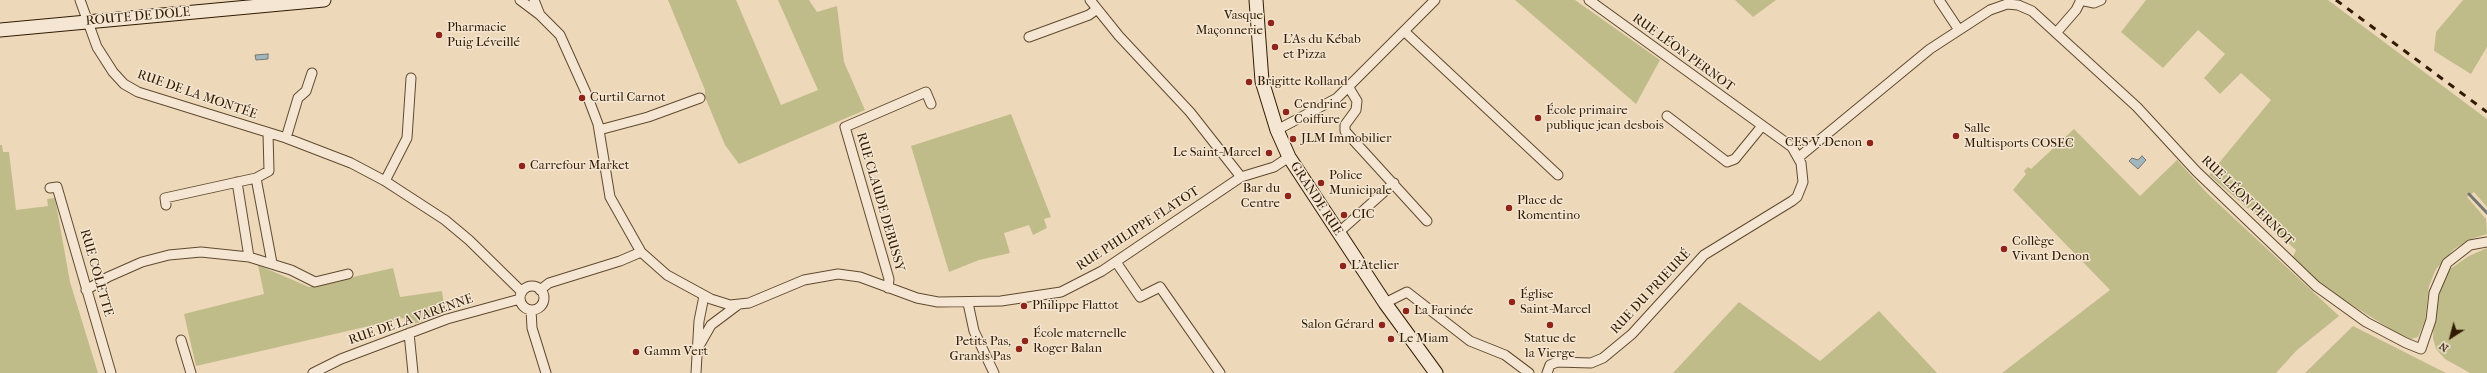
<!DOCTYPE html>
<html>
<head>
<meta charset="utf-8">
<style>
  body { margin:0 }
  #map { position:relative; width:2487px; height:373px; overflow:hidden; background:#eed8ba; font-family:"IM FELL French Canon",serif }
  canvas { display:block }
  .north { position:absolute; left:2431px; top:317px; width:40px; height:40px; -webkit-text-stroke:3px #f4e6d2; paint-order:stroke; rotate:216deg; font-size:11px; font-weight:700; line-height:16px; text-align:center; color:#301b01 }
  .north::after { content:''; display:block; margin:auto; width:14px; height:18px; background:#301b01; clip-path:polygon(50% 0,100% 100%,50% 72%,0 100%) }
</style>
</head>
<body>
<div id="map">
<canvas width="2487" height="373"></canvas>
<div class="north">N</div>
</div>
<script>
const ctx = document.querySelector('canvas').getContext('2d');
ctx.lineJoin = 'round';
function paint(path, color) {
  ctx.fillStyle = color;
  ctx.fill(path, 'evenodd');
}
function shape(rows) {
  const path = new Path2D();
  for (const r of rows) {
    if (r.length === 3) {
      path.moveTo(r[0] + r[2], r[1]);
      path.arc(r[0], r[1], r[2], 0, 2 * Math.PI);
      continue;
    }
    path.moveTo(r[0], r[1]);
    for (let i = 2; i < r.length; i += 2) path.lineTo(r[i], r[i + 1]);
  }
  return path;
}
function strokePath(path, color, width, dash) {
  ctx.strokeStyle = color;
  ctx.lineWidth = width;
  ctx.lineCap = dash ? 'butt' : 'round';
  ctx.setLineDash(dash || []);
  ctx.stroke(path);
}
function drawText(font, color, halo, rows, align = 'center') {
  ctx.font = font + ' "IM FELL French Canon",serif';
  ctx.lineWidth = 3;
  ctx.setLineDash([]);
  ctx.textBaseline = 'middle';
  ctx.strokeStyle = halo;
  ctx.fillStyle = color;
  for (const [text, x, y, turn = 0] of rows) {
    ctx.save();
    ctx.translate(x, y);
    ctx.rotate((+turn || 0) * Math.PI / 180);
    ctx.textAlign = isNaN(turn) ? turn : align;
    if (halo) ctx.strokeText(text, 0, 0);
    ctx.fillText(text, 0, 0);
    ctx.restore();
  }
}
paint(shape([
  [668,0,736,0,781,105,818,90,778,0,809,0,817,12,837,6,844,62,865,110,739,164,725,145,705,97,705,90],
  [1515,0,1575,0,1660,60,1636,104],
  [1735,0,1776,0,1753,17],
  [2146,0,2328,0,2487,119,2487,207,2474,192,2467,197,2486,219,2487,234,2471,239,2454,249,2436,269,2429,286,2425,321,2418,337,2411,339,2397,333,2326,289,2293,257,2296,250,2209,175,2271,100,2241,73,2220,94,2204,78,2225,54,2198,30,2163,68,2121,32],
  [2463,0,2487,0,2487,47,2471,74,2434,51,2436,32],
  [1011,114,1051,217,1044,219,1047,228,1033,235,1029,225,1004,233,1010,253,979,260,949,272,911,146],
  [2074,129,2140,196,2177,160,2207,193,2339,316,2297,350,2276,373,2002,373,2110,290,2013,190,2026,174,2024,171,2028,167,2031,169],
  [0,145,2,145,3,152,9,152,16,210,48,206,47,199,55,198,70,282,98,373,0,373],
  [2487,248,2487,373,2470,373,2445,359,2436,349,2433,338,2434,317,2442,284,2450,269,2469,256],
  [258,265,309,287,393,268,400,297,442,291,445,313,406,327,404,318,196,366,184,314,264,294],
  [1739,302,1820,361,1879,311,1937,373,1673,373],
  [2353,326,2434,367,2446,373,2305,373]
]), '#c0bc8a');
const water = shape([
  [268,54,268,59,256,60,255,55,268,54],
  [2142,156,2146,160,2138,169,2129,161,2132,158,2138,160,2142,156]
]);
paint(water, '#a1b6bc');
strokePath(water, '#747871', 1);
strokePath(shape([
  [2469,194,2487,213]
]), '#747871', 3);
const street = shape([
  [80,0,97,47,113,72,124,84,138,92,286,138,351,163,385,181,445,220,469,240,522,292],
  [520,0,540,15,560,35,587,95,598,124,610,197,641,252,667,275,711,299,730,305,749,303,804,280,838,274,860,277,917,298,938,302,1001,301,1061,292,1102,271,1241,177,1274,167,1289,157],
  [534,0,540,15],
  [1090,0,1119,36,1190,112,1241,177],
  [1939,0,1959,30],
  [2080,0,2094,3,2101,0],
  [1404,31,1558,175],
  [2056,33,2076,10,2081,0],
  [1029,37,1089,15,1097,9],
  [1348,86,1357,101,1356,110,1345,125,1345,131,1427,221],
  [1667,116,1727,162,1735,159,1762,126],
  [599,130,648,117,700,98],
  [1277,130,1337,98,1435,0],
  [286,138,298,98,306,91,312,73],
  [1799,157,1930,49,1990,10,2007,4,2018,5,2032,11,2137,107,2196,171,2316,286,2366,322,2406,343,2421,349,2431,320,2434,293,2447,263,2470,245,2487,242],
  [256,178,272,263],
  [385,181,407,138,411,78],
  [237,182,249,257],
  [50,188,57,187,111,373],
  [166,205,165,198,256,178,269,171,268,133],
  [1338,233,1394,183],
  [1116,262,1140,297,1160,287,1220,373],
  [532,298,12],
  [888,288,889,279,845,127,926,92,931,104],
  [86,290,108,277,142,262,169,255,201,252,249,257,291,270,315,282,348,274],
  [540,290,549,283,620,261,641,252],
  [968,303,974,331,994,373],
  [1385,303,1407,292,1470,341,1505,355,1529,373],
  [531,310,532,328,546,373],
  [409,333,413,373],
  [181,340,191,373],
  [699,346,711,325,739,304],
  [313,373,341,359,447,319,520,299],
  [696,373,699,321,704,296],
  [1547,373,1550,365,1557,362,1591,363,1603,358,1632,334,1704,255,1792,201,1797,197,1803,182,1801,163,1792,147,1589,0]
]);
const secondary = shape([
  [1256,0,1262,81,1277,130,1289,157,1385,303,1436,373],
  [0,30,324,0]
]);
strokePath(street, '#604a2f', 11);
strokePath(secondary, '#301b01', 15);
strokePath(street, '#f4e6d2', 9);
strokePath(secondary, '#f4e6d2', 13);
strokePath(shape([
  [2336,0,2487,112]
]), '#301b01', 3, [7, 7]);
for (const [x, y, r, color] of [
  [1271,23,4,"#8f2418"],
  [439,35,4,"#8f2418"],
  [1275,47,4,"#8f2418"],
  [1249,82,4,"#8f2418"],
  [582,98,4,"#8f2418"],
  [1286,112,4,"#8f2418"],
  [1538,118,4,"#8f2418"],
  [1956,136,4,"#8f2418"],
  [1293,139,4,"#8f2418"],
  [1870,143,4,"#8f2418"],
  [1269,153,4,"#8f2418"],
  [522,166,4,"#8f2418"],
  [1321,183,4,"#8f2418"],
  [1288,196,4,"#8f2418"],
  [1509,208,4,"#8f2418"],
  [1344,215,4,"#8f2418"],
  [2004,249,4,"#8f2418"],
  [1343,266,4,"#8f2418"],
  [1512,302,4,"#8f2418"],
  [1024,306,4,"#8f2418"],
  [1406,311,4,"#8f2418"],
  [1382,325,4,"#8f2418"],
  [1550,325,4,"#8f2418"],
  [1391,339,4,"#8f2418"],
  [1025,341,4,"#8f2418"],
  [1019,349,4,"#8f2418"],
  [636,352,4,"#8f2418"]
]) {
  const dot = new Path2D();
  dot.arc(x, y, r, 0, 2 * Math.PI);
  ctx.fillStyle = color;
  ctx.fill(dot);
  strokePath(dot, '#f4e6d2', 1.5);
}
drawText('13px', '#301b01', '#f4e6d2', [
  ["Vasque",1263,16,"right"],
  ["Maçonnerie",1263,31,"right"],
  ["Pharmacie",447,28],
  ["Puig Léveillé",447,43],
  ["L'As du Kébab",1283,40],
  ["et Pizza",1283,55],
  ["Brigitte Rolland",1257,82],
  ["Curtil Carnot",590,98],
  ["Cendrine",1294,105],
  ["Coiffure",1294,120],
  ["École primaire",1546,111],
  ["publique jean desbois",1546,126],
  ["Salle",1964,129],
  ["Multisports COSEC",1964,144],
  ["JLM Immobilier",1301,139],
  ["CES V. Denon",1862,143,"right"],
  ["Le Saint-Marcel",1261,153,"right"],
  ["Carrefour Market",530,166],
  ["Police",1329,176],
  ["Municipale",1329,191],
  ["Bar du",1280,189,"right"],
  ["Centre",1280,204,"right"],
  ["Place de",1517,201],
  ["Romentino",1517,216],
  ["CIC",1352,215],
  ["Collège",2012,242],
  ["Vivant Denon",2012,257],
  ["L'Atelier",1351,266],
  ["Église",1520,295],
  ["Saint-Marcel",1520,310],
  ["Philippe Flattot",1032,306],
  ["La Farinée",1414,311],
  ["Salon Gérard",1374,325,"right"],
  ["École maternelle",1033,334],
  ["Roger Balan",1033,349],
  ["Le Miam",1399,339],
  ["Statue de",1550,339,"center"],
  ["la Vierge",1550,354,"center"],
  ["Petits Pas,",1011,342,"right"],
  ["Grands Pas",1011,357,"right"],
  ["Gamm Vert",644,352]
], 'left');
drawText('13px', '#301b01', '#f4e6d2', [
  ["ROUTE DE DOLE",138,17,-5],
  ["RUE LÉON PERNOT",1683,53,36],
  ["RUE DE LA MONTÉE",197,95,19],
  ["GRANDE RUE",1316,199,57],
  ["RUE LÉON PERNOT",2247,201,44],
  ["RUE CLAUDE DEBUSSY",880,202,74],
  ["RUE PHILIPPE FLATOT",1138,229,-33],
  ["RUE COLETTE",96,273,74],
  ["RUE DU PRIEURÉ",1651,292,-47],
  ["RUE DE LA VARENNE",411,320,-19]
]);
</script>
</body>
</html>
